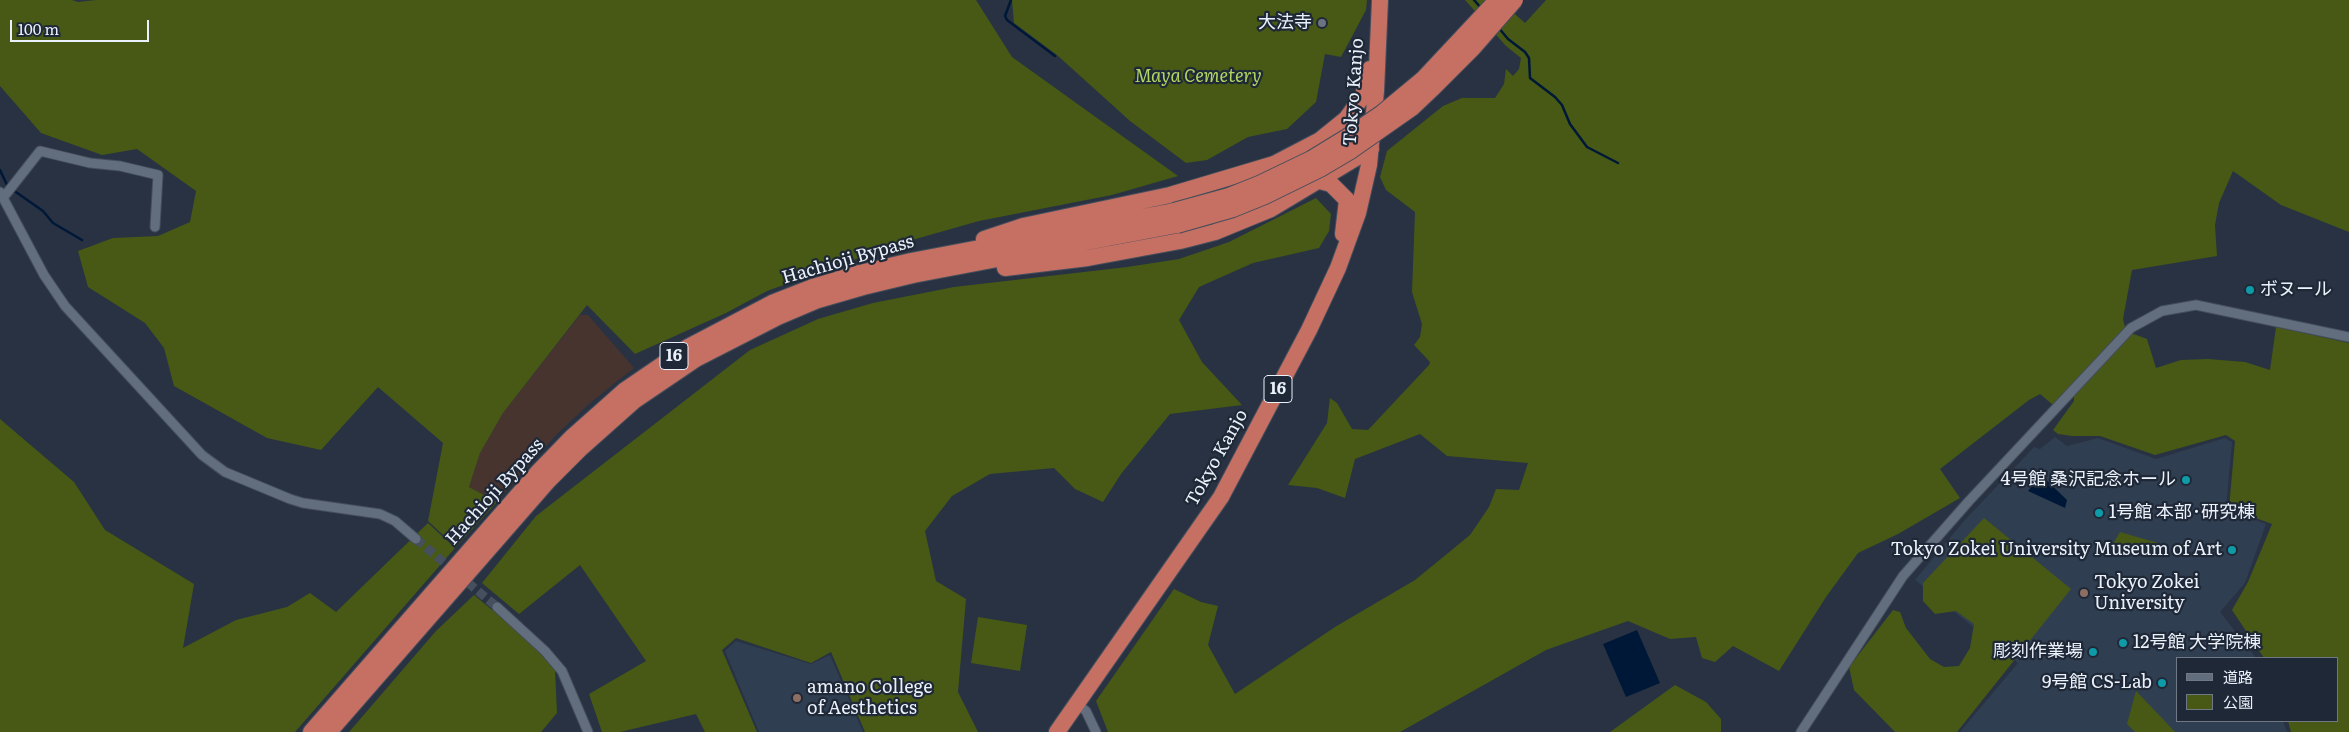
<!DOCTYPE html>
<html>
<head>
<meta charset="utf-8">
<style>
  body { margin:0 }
  #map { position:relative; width:2349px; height:732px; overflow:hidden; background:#283242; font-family:Literata,"Noto Sans JP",serif }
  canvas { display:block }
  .legend { position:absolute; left:2176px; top:657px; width:162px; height:65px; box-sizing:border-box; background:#1f2837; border:1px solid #717885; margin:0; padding:6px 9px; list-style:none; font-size:15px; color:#ebf1fb }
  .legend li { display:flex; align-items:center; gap:10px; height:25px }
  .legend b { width:25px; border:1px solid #717885 }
  .scale { position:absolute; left:10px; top:20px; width:139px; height:22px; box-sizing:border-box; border:2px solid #ebf1fb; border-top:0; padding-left:6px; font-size:15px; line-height:18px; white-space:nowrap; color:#ebf1fb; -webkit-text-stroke:4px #1f2837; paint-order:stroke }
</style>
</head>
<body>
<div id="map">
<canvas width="2349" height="732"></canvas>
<ul class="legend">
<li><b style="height:6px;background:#626d7e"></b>道路</li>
<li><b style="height:14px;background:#475915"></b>公園</li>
</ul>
<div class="scale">100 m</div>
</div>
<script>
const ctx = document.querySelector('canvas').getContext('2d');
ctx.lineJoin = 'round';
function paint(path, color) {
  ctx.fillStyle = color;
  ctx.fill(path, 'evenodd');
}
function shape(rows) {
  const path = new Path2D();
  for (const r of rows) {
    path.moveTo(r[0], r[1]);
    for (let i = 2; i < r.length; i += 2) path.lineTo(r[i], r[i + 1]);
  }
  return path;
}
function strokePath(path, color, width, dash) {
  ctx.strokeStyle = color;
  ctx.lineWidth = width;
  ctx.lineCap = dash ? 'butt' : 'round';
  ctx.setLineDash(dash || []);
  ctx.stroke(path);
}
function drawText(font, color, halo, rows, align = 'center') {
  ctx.font = font + ' Literata,"Noto Sans JP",serif';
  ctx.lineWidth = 4.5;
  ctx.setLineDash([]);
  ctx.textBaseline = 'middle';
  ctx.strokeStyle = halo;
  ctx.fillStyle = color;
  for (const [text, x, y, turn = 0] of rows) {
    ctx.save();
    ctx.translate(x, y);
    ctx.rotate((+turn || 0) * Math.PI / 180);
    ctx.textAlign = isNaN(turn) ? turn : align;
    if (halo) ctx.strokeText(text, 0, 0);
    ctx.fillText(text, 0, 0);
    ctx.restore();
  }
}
paint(shape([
  [580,315,588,315,634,368,590,403,556,435,497,502,469,487,480,453,503,413]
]), '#48342f');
paint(shape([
  [2055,437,2067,446,2098,438,2156,459,2225,438,2232,442,2226,509,2266,524,2245,583,2220,612,2256,658,2178,658,2178,721,2283,721,2287,732,1960,732,2018,663,1915,580,1963,522,2034,447,2040,449],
  [736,641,811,664,830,655,863,732,759,732,725,651]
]), '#303e51');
paint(shape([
  [0,0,72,0,78,2,96,0,976,0,1012,57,1178,176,1112,195,979,221,898,244,767,291,726,313,635,354,587,305,503,413,480,453,469,487,497,502,456,547,428,521,443,443,378,387,321,450,267,438,174,386,164,348,145,323,88,287,78,251,113,238,158,236,190,222,196,191,137,149,102,155,41,133,0,86],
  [1012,0,1367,0,1366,10,1341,57,1325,54,1316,102,1287,129,1248,137,1207,160,1186,163,1130,121,1057,55,1014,23],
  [1465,0,1499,0,1525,23,1546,0,2349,0,2349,232,2281,205,2233,171,2219,203,2215,225,2217,256,2132,270,2123,319,2125,327,2053,405,2040,394,2029,400,1940,469,1960,498,1898,534,1858,553,1826,597,1779,671,1733,646,1715,662,1702,658,1696,637,1670,639,1628,621,1546,650,1400,732,1108,732,1096,701,1174,589,1201,602,1218,606,1208,645,1235,694,1335,627,1415,580,1470,535,1489,507,1496,489,1519,490,1528,463,1447,456,1420,434,1355,459,1345,498,1317,488,1288,485,1327,423,1330,398,1337,403,1352,429,1368,430,1429,365,1430,362,1414,345,1420,337,1422,324,1412,292,1415,212,1386,190,1380,177,1387,151,1443,106,1462,98,1495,98,1504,84,1506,69,1513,76,1519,69,1521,58,1506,46],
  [1316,198,1331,214,1329,231,1319,248,1253,263,1199,287,1179,320,1202,362,1242,405,1170,414,1121,474,1103,502,1075,489,1054,468,990,474,952,496,925,531,936,581,966,599,958,692,978,732,865,732,831,652,811,663,736,638,722,650,757,732,705,732,696,714,620,732,602,732,589,694,646,661,580,565,519,614,482,583,536,516,750,350,818,319,873,303,954,287,1127,267,1179,259,1229,242],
  [2276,327,2349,343,2349,732,2291,732,2288,721,2338,721,2338,658,2264,658,2232,610,2248,582,2272,524,2229,508,2235,441,2226,435,2155,455,2100,436,2072,436,2058,434,2053,430,2074,401,2074,395,2131,333,2147,339,2156,368,2181,360,2208,359,2245,362,2270,370],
  [0,419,74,482,105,530,194,584,183,648,236,620,287,607,310,593,336,612,428,523,455,548,295,732,0,732],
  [1984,518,2071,589,1957,732,1895,732,1854,690,1849,667,1893,610,1900,612,1906,628,1930,659,1944,667,1959,666,1970,648,1974,624,1956,611,1935,614,1923,601,1923,583],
  [2120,532,2168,546,2168,551,2113,544],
  [474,595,525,637,555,670,557,713,541,732,349,732,436,631],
  [978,617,1027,625,1020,671,971,663],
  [1675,685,1706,702,1721,719,1721,732,1610,732],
  [2136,691,2160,716,2175,732,2135,732,2127,724]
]), '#475915');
paint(shape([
  [2041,475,2067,500,2065,508,2028,491],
  [1637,630,1660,683,1626,697,1603,644]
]), '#001838');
strokePath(shape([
  [1011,0,1005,16,1007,20,1055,56],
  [1474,0,1481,8],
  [1498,27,1508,39,1525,52,1529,58,1530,78,1555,97,1562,105,1570,124,1587,147,1618,163],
  [0,170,8,187],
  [13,190,43,211,53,223,82,240]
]), '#001838', 2.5);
strokePath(shape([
  [416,539,497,607]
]), '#454f5e', 9, [9, 4.5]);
const street = shape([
  [0,192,44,275,65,306,202,455,225,472,290,499,303,503,380,514,395,521,416,539],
  [3,198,40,151,90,163,120,166,158,175,155,227],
  [497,607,545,651,562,671,588,732],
  [1077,704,1086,711,1096,732],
  [1801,732,1903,576,1969,501,2131,328,2162,311,2196,305,2349,337]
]);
const highway = shape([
  [1320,181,1331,184,1347,200,1343,234],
  [984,239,1023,226,1170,195,1274,164,1320,140,1346,119,1363,96,1370,69],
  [1005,268,1088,258,1180,241,1215,232,1271,209,1371,149],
  [311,732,539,471,571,438,625,390,688,347,772,303,813,287,860,273,911,261,1174,211],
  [329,732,548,481,580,449,634,401,696,359,778,317,818,300,863,287,913,275,1177,225],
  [1057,732,1221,497,1309,330,1338,268,1358,213,1369,165,1376,91,1380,0]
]);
strokePath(street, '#454e5b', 11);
strokePath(highway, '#454e5b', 18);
strokePath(street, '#626d7e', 9);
strokePath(highway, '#c66f63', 16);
const highwayBridge = shape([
  [1174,211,1229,196,1259,184,1311,159,1347,137,1382,113,1423,79,1497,0],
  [1177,225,1233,209,1265,196,1320,169,1352,150,1412,108,1432,89,1473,48,1515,0]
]);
strokePath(highwayBridge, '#454e5b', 18, []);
strokePath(highwayBridge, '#c66f63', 16);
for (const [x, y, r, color] of [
  [1322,23,5,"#6b7280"],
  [2250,290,5,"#0f9aa8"],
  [2186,480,5,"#0f9aa8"],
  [2099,513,5,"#0f9aa8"],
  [2232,550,5,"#0f9aa8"],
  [2084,593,5,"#8d6e63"],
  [2123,643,5,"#0f9aa8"],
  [2093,652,5,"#0f9aa8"],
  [2162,683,5,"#0f9aa8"],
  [797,698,5,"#8d6e63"]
]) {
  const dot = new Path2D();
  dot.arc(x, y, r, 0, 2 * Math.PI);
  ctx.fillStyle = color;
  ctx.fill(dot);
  strokePath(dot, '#1f2837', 2);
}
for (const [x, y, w] of [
  [674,356,28],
  [1278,389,28]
]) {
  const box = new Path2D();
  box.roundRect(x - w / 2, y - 13.5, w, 27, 4);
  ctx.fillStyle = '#1f2837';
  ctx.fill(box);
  strokePath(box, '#ebf1fb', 1);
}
drawText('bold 16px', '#ebf1fb', null, [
  ["16",674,356],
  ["16",1278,389]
]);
drawText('18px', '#ebf1fb', '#1f2837', [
  ["大法寺",1312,23],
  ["ボヌール",2260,290,"left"],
  ["4号館 桑沢記念ホール",2176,480],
  ["1号館 本部･研究棟",2109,513,"left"],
  ["Tokyo Zokei University Museum of Art",2222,550],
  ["Tokyo Zokei",2094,583,"left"],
  ["University",2094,604,"left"],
  ["12号館 大学院棟",2133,643,"left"],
  ["彫刻作業場",2083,652],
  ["9号館 CS-Lab",2152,683],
  ["amano College",807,688,"left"],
  ["of Aesthetics",807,709,"left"]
], 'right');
drawText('italic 18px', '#b2d561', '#1f2837', [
  ["Maya Cemetery",1198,77]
]);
drawText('18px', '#ebf1fb', '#1f2837', [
  ["Tokyo Kanjo",1354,92,-86],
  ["Hachioji Bypass",848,260,-16],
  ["Tokyo Kanjo",1217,458,-61],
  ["Hachioji Bypass",495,492,-48]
]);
</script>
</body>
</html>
